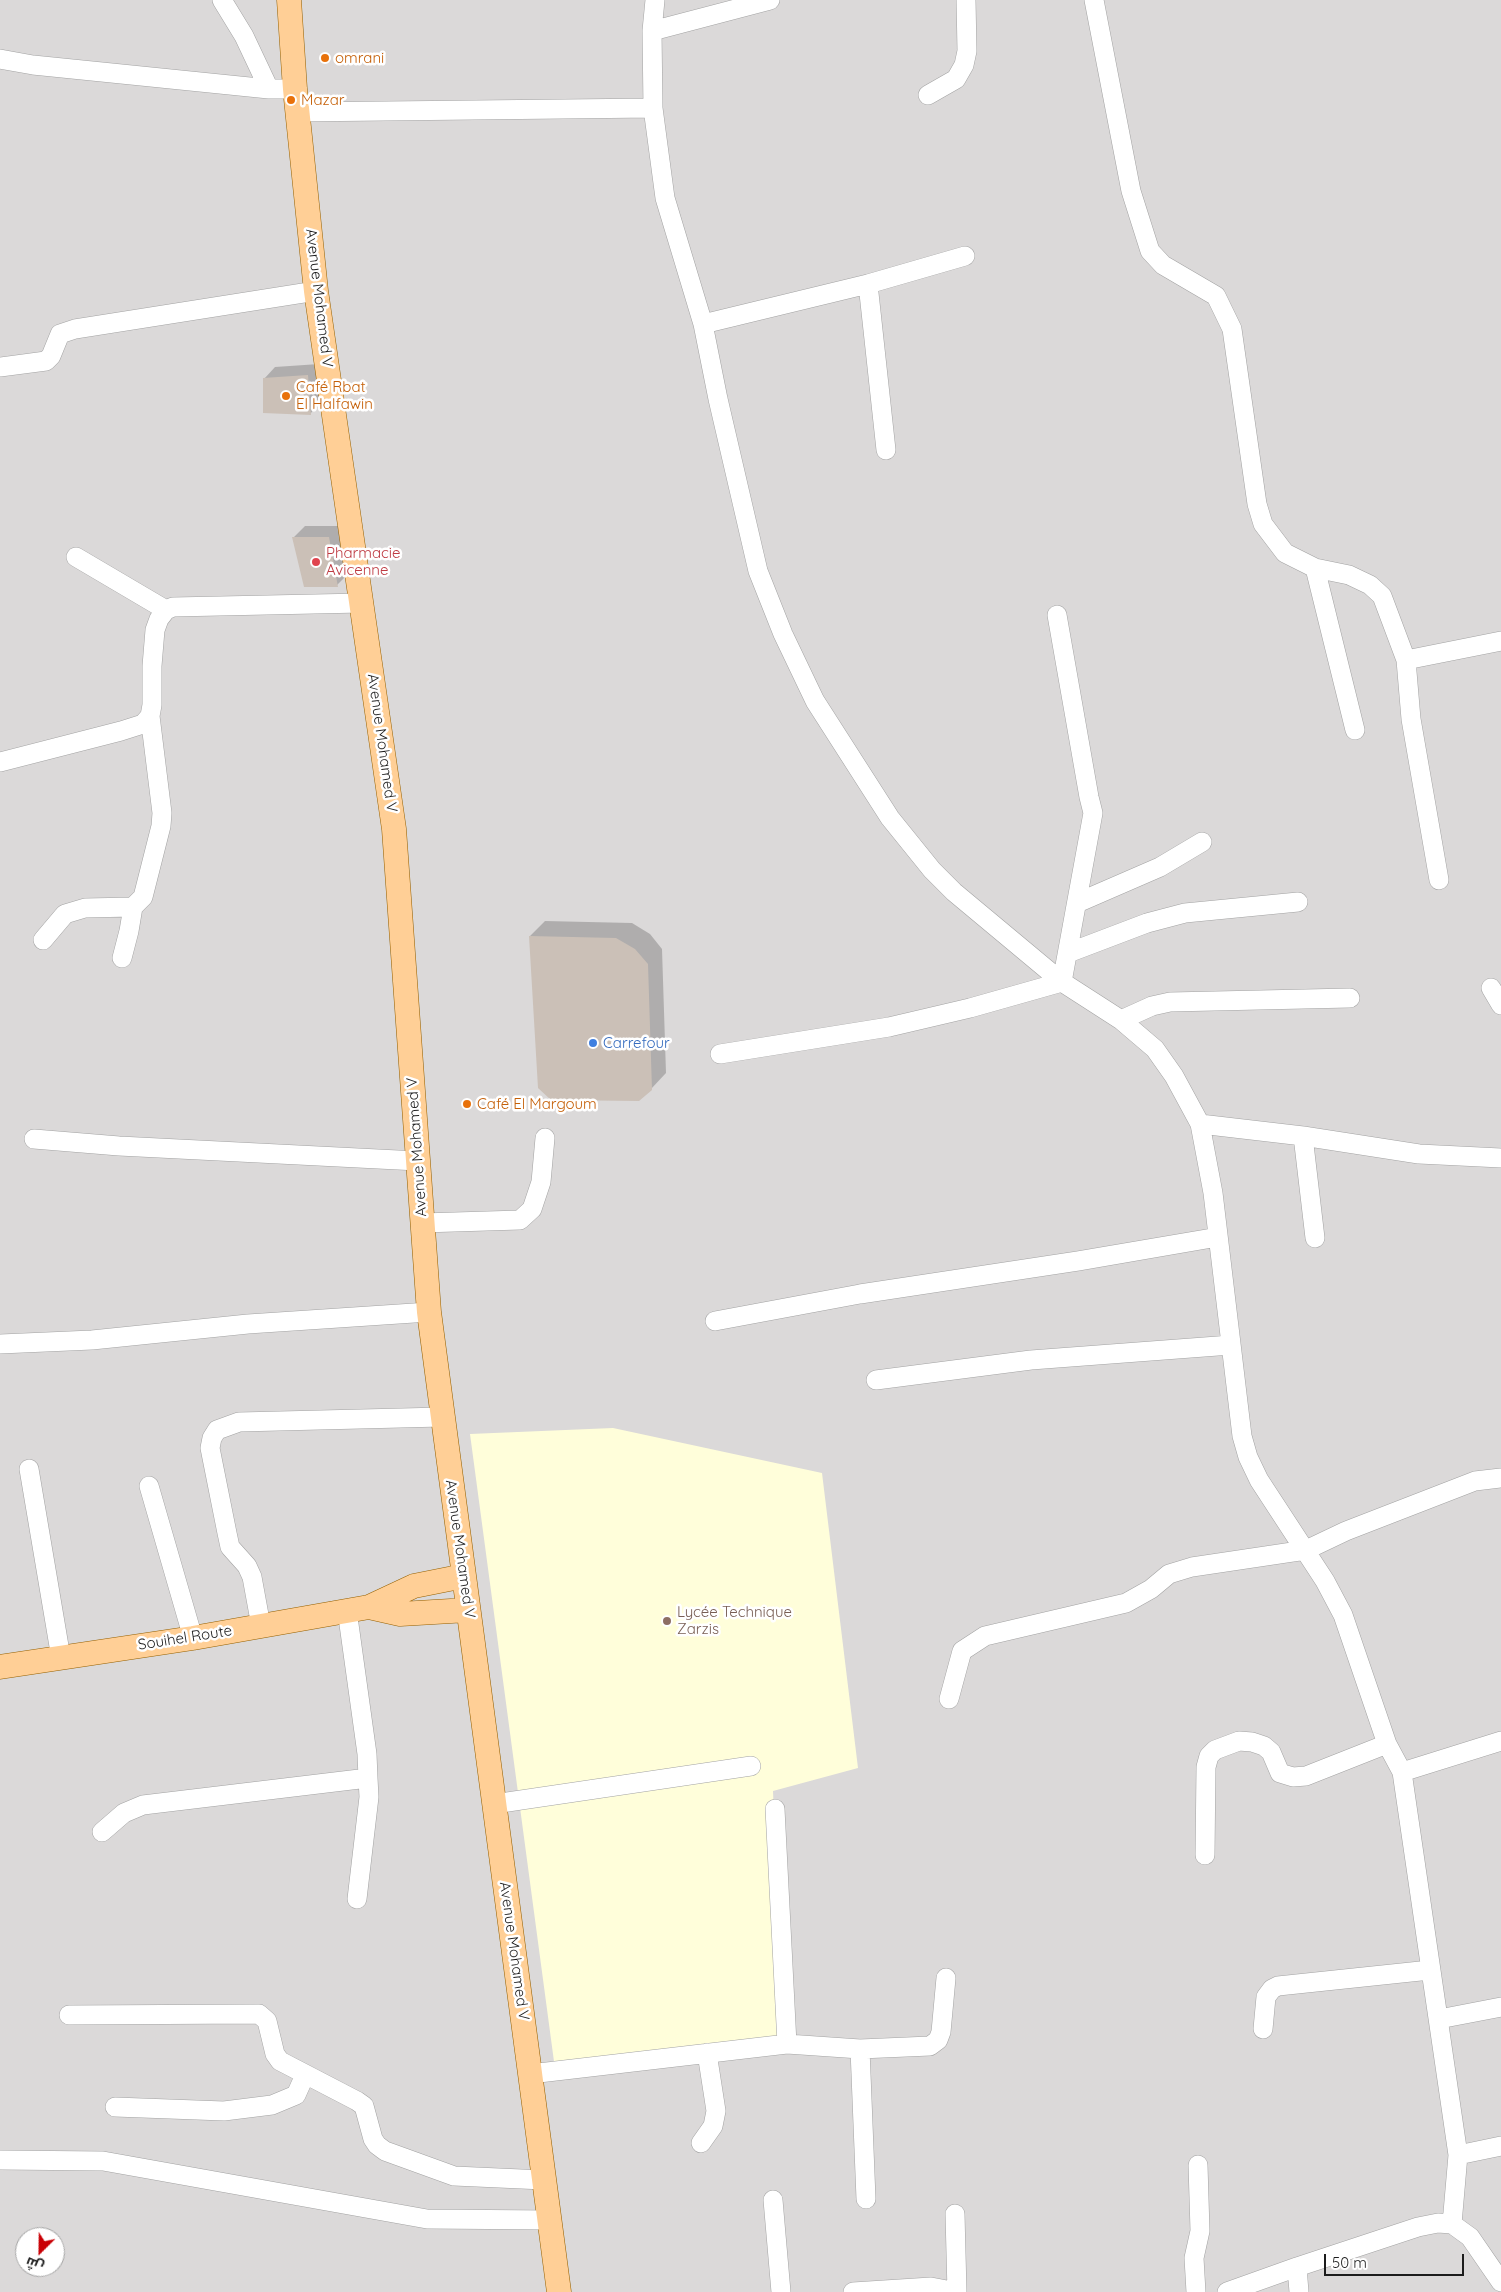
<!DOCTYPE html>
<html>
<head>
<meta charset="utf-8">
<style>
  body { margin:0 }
  #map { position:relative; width:1501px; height:2292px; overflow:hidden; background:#efeae1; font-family:Quicksand,Cairo,sans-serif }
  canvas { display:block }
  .north { position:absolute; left:15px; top:2227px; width:50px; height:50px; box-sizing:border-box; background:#fff; border:1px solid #a4a4a4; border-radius:50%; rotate:203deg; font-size:14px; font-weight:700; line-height:20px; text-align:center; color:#1c1c1c }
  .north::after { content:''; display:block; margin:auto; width:18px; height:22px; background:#c90005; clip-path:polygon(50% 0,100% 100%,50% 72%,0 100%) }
  .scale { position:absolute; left:1324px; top:2254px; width:140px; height:22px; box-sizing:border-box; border:2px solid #1c1c1c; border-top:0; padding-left:6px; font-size:15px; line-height:18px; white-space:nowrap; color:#1c1c1c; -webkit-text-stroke:4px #fff; paint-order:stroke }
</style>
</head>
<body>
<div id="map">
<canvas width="1501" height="2292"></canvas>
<div class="north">ش</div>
<div class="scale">50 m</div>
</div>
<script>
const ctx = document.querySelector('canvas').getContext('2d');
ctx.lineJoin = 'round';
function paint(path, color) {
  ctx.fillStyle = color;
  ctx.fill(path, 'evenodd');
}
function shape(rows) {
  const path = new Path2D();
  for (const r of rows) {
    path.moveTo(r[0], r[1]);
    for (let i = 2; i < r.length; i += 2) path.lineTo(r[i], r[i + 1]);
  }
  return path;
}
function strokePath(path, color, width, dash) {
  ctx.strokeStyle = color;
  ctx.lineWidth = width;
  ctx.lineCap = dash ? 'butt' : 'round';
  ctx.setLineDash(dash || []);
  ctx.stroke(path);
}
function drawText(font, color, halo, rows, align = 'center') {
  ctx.font = font + ' Quicksand,sans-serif';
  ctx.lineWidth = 5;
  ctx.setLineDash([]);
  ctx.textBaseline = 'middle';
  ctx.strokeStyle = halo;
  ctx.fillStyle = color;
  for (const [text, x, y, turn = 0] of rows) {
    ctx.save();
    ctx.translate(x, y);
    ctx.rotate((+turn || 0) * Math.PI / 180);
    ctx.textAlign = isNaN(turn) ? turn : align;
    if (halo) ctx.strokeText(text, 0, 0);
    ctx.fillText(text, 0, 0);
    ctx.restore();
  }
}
paint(shape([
  [0,0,1501,0,1501,2292,0,2292],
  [25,2237,55,2237,55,2267,25,2267]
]), '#dbd9d9');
paint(shape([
  [613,1428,822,1473,858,1768,773,1791,783,2037,555,2069,470,1434]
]), '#fffeda');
paint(shape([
  [319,364,321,402,310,414,264,379,275,367],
  [305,526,340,526,348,574,337,585,294,537],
  [545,921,632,923,650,934,662,949,666,1073,651,1089,530,936]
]), '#0003');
paint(shape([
  [308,375,311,415,263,413,263,378],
  [292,537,329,537,338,587,304,587],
  [529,936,616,938,635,949,648,964,652,1090,639,1101,551,1100,538,1088]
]), '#cbc0b7');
const minor = shape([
  [222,0,244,36,269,89],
  [1094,0,1131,191,1150,251,1163,265,1216,296,1232,329,1257,504,1263,524,1285,553,1315,568,1349,575,1370,585,1382,596,1406,660,1411,719,1439,880],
  [652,31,770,0],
  [0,59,33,65,269,89,295,89],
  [928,95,956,79,964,65,967,51,966,0],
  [653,108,665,198,703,324,718,399,758,571,783,634,815,701,890,818,932,870,954,892,1062,982,1121,1020,1155,1049,1174,1076,1200,1124,1213,1193,1242,1436,1248,1457,1259,1480,1325,1581,1343,1615,1387,1744,1402,1772,1458,2155,1452,2224],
  [297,112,653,108,652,31,655,0],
  [868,284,886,450],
  [703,324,868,284,965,256],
  [0,367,46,361,51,356,60,334,75,329,316,291],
  [76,557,166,610],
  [1315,568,1355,730],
  [1406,660,1501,641],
  [0,762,121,731,143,724,150,716,152,705,152,666,155,630,159,619,166,610,173,607,362,603],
  [1077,903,1160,867,1202,842],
  [43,940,65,914,85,908,133,907,143,897,161,826,162,813,150,716],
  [1068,953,1147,923,1185,913,1298,902],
  [122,958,129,931,133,907],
  [1491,988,1501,1005],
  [1121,1020,1152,1006,1170,1002,1350,998],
  [720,1054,889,1027,970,1008,1062,982,1093,813,1089,797,1057,615],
  [1200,1124,1303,1136,1419,1154,1501,1158],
  [1303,1136,1315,1238],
  [34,1139,119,1146,418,1161],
  [422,1223,520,1220,532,1209,541,1182,545,1138],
  [715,1321,860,1294,1078,1261,1218,1237],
  [0,1344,92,1340,248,1324,429,1312],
  [876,1380,1031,1360,1231,1345],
  [29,1469,61,1658],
  [149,1486,193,1638],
  [347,1610,367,1754,368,1778,369,1797,357,1899],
  [261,1626,252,1577,247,1566,230,1547,227,1533,210,1448,212,1438,217,1430,239,1422,442,1417],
  [949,1699,962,1651,985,1636,1126,1603,1151,1589,1169,1574,1192,1567,1306,1550,1346,1531,1475,1481,1501,1478],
  [1402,1772,1501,1741],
  [494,1804,751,1766],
  [775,1809,787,2044],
  [102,1832,124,1813,143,1805,368,1778],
  [1205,1855,1206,1767,1209,1756,1215,1750,1239,1741,1252,1742,1264,1746,1271,1752,1280,1773,1293,1777,1306,1776,1387,1744],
  [69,2015,259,2014,267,2021,275,2054,280,2061,357,2101,364,2106,373,2139,377,2145,385,2151,454,2176,544,2180],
  [1439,2019,1501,2007],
  [1263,2029,1266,1997,1272,1989,1278,1986,1430,1970],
  [860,2049,866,2199],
  [530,2074,787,2044,860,2049,930,2046,938,2040,941,2032,946,1978],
  [115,2107,224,2111,272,2105,296,2095,305,2075],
  [701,2143,713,2126,716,2111,707,2053],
  [1458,2155,1501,2146],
  [0,2160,103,2161,427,2219,549,2220],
  [773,2200,781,2292],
  [955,2214,957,2292],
  [1297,2267,1299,2292],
  [853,2292,931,2287,957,2292],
  [1196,2292,1194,2258,1200,2231,1198,2165],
  [1227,2292,1297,2267,1418,2227,1438,2223,1452,2224,1470,2237,1501,2282]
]);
const major = shape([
  [289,0,295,89,316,291,394,829,429,1312,559,2292],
  [369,1607,400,1614,468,1610],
  [0,1667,193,1638,369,1607,414,1586,464,1576]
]);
strokePath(minor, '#a3a3a3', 20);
strokePath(major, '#956000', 25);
strokePath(minor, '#fff', 19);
strokePath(major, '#ffcf96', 24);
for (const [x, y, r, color] of [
  [325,58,5,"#e8710a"],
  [291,100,5,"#e8710a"],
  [286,396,5,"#e8710a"],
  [316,562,5,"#e0444e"],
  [593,1043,5,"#3f7fe0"],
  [467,1104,5,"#e8710a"],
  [667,1621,5,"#8d6e63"]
]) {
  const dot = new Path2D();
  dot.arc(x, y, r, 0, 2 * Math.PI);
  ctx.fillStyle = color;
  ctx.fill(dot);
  strokePath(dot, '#fff', 2);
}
drawText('15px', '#c56008', '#fff', [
  ["omrani",335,58],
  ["Mazar",301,100],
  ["Café Rbat",296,387],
  ["El Halfawin",296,404],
  ["Café El Margoum",477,1104]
], 'left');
drawText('15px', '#1c1c1c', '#fff', [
  ["Avenue Mohamed V",319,298,83],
  ["Avenue Mohamed V",382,743,82],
  ["Avenue Mohamed V",417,1147,-94],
  ["Avenue Mohamed V",460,1549,82],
  ["Souihel Route",185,1638,-9],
  ["Avenue Mohamed V",514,1951,82]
]);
drawText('15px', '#be3a42', '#fff', [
  ["Pharmacie",326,553],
  ["Avicenne",326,570]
], 'left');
drawText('15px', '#366cbe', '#fff', [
  ["Carrefour",603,1043]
], 'left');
drawText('15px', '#785e54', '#fff', [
  ["Lycée Technique",677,1612],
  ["Zarzis",677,1629]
], 'left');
</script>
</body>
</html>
